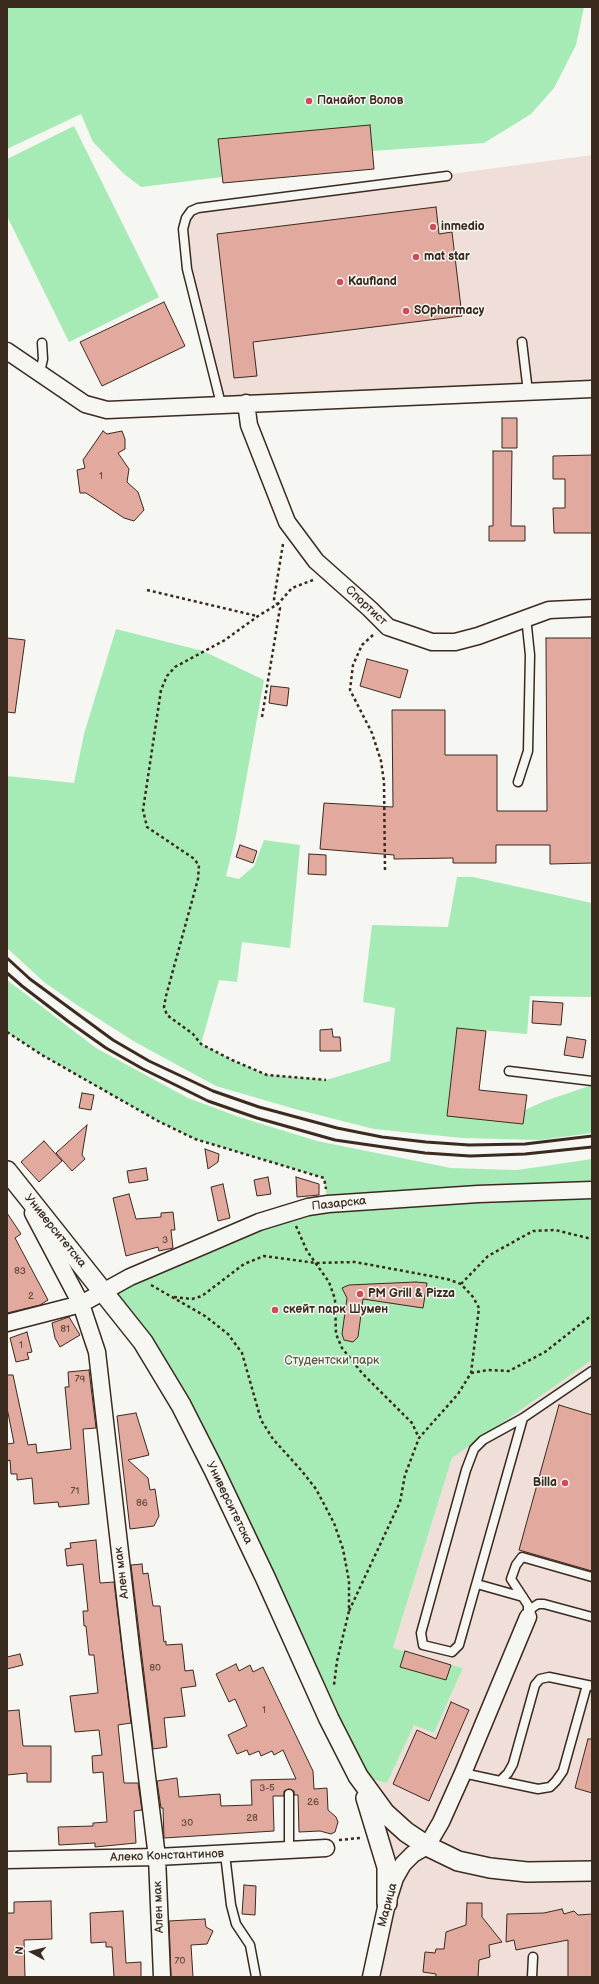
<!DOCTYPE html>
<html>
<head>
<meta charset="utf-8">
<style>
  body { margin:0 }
  #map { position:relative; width:599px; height:1984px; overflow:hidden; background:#f6f6f2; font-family:"Balsamiq Sans",sans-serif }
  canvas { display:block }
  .frame { position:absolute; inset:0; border:8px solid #3b2a1e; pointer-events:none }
  .north { position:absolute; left:12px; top:1932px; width:40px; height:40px; -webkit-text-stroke:3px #f6f6f2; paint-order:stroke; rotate:277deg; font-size:11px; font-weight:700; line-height:16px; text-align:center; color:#3b2a1e }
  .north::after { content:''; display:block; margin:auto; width:14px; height:18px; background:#3b2a1e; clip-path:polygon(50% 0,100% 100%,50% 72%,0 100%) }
</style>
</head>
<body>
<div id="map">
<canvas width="599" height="1984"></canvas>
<div class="frame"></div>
<div class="north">N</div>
</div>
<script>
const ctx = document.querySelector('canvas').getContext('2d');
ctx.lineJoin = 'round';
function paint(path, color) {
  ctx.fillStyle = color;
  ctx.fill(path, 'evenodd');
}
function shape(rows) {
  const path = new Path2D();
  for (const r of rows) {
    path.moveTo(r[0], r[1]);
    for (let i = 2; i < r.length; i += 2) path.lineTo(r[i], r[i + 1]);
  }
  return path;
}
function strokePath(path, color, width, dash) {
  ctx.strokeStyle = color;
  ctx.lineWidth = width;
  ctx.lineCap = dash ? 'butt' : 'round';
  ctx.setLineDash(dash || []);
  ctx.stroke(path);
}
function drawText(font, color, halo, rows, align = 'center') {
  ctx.font = font + ' "Balsamiq Sans",sans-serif';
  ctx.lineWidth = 3;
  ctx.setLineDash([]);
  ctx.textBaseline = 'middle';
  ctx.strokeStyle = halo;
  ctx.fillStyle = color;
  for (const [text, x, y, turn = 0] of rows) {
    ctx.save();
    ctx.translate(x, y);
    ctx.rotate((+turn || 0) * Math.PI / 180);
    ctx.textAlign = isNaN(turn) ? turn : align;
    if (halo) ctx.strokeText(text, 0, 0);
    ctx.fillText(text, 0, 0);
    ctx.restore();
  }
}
paint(shape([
  [592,155,592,389,221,404,187,269,183,229,198,208],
  [592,1360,592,1977,371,1977,387,1903,358,1776,387,1783,414,1724,434,1733,463,1668,393,1648,452,1458]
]), '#f0dfd9');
paint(shape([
  [7,7,584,7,576,45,554,88,531,114,484,143,372,151,374,169,222,183,222,177,141,187,124,174,93,142,81,114,7,149],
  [74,126,159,297,69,342,7,216,7,159],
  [116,629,203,651,264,680,236,835,226,876,239,879,254,866,264,840,300,845,290,948,242,942,237,982,219,980,201,1044,232,1060,267,1075,326,1080,390,1061,395,1008,363,1002,372,925,448,927,457,877,473,877,592,903,592,997,530,996,527,1034,457,1028,447,1115,523,1124,525,1110,545,1101,592,1085,592,1133,540,1140,462,1138,374,1129,295,1109,216,1086,135,1042,77,1005,44,982,7,948,7,776,74,783,84,734],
  [7,980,96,1048,188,1098,239,1117,317,1141,451,1168,517,1170,592,1159,592,1360,452,1458,393,1648,463,1668,434,1733,414,1725,387,1783,358,1776,214,1470,103,1291,328,1204,324,1178,195,1139,158,1121,42,1055,7,1032]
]), '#a6ebb6');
const building = shape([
  [370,125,374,169,223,183,218,139,370,125],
  [436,207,439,234,452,232,462,316,253,342,257,376,234,378,217,234,436,207],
  [164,302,185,346,102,386,80,342,164,302],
  [502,418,517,418,517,448,502,448,502,418],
  [103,431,107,434,122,431,125,439,125,449,118,453,129,469,127,482,138,492,144,510,134,521,124,518,86,493,80,493,77,470,85,468,83,460,103,431],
  [493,451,512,451,511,526,525,526,525,541,489,541,489,526,493,526,493,451],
  [592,455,592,533,554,533,553,508,565,508,565,479,553,479,553,456,592,455],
  [7,638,25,640,15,713,7,712,7,638],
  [546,638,592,638,592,863,550,864,550,845,496,845,496,863,453,863,453,858,394,859,394,855,320,849,324,803,393,807,392,710,445,710,445,755,497,755,497,811,547,811,546,638],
  [367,659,408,670,400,698,360,686,367,659],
  [271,686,289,688,287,706,269,703,271,686],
  [240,845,257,851,253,863,236,857,240,845],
  [309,854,326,855,326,875,308,874,309,854],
  [533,1001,563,1003,561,1025,532,1023,533,1001],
  [457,1028,486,1031,479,1090,527,1095,523,1124,447,1116,457,1028],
  [332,1029,333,1037,340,1037,341,1051,320,1051,320,1030,332,1029],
  [567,1037,586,1040,583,1058,564,1055,567,1037],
  [82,1093,94,1095,91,1110,79,1108,82,1093],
  [87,1125,82,1155,85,1159,72,1171,56,1153,87,1125],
  [44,1141,62,1161,39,1182,21,1162,44,1141],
  [205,1149,219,1154,218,1162,208,1169,205,1149],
  [146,1168,148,1180,129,1183,127,1171,146,1168],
  [268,1177,271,1194,257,1196,254,1180,268,1177],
  [296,1177,319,1184,319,1195,297,1197,296,1177],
  [223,1184,230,1218,218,1221,211,1187,223,1184],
  [129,1194,136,1219,161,1217,161,1213,173,1212,175,1230,171,1230,173,1248,159,1251,158,1247,126,1256,113,1198,129,1194],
  [7,1213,21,1234,15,1238,48,1300,40,1305,7,1313,7,1213],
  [416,1282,427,1283,423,1308,363,1299,358,1337,353,1342,344,1340,342,1334,347,1298,342,1288,349,1285,416,1282],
  [69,1317,80,1335,60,1347,55,1338,52,1323,69,1317],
  [27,1332,32,1352,27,1353,29,1359,16,1362,10,1338,27,1332],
  [89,1370,96,1428,83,1429,89,1504,59,1507,58,1502,34,1504,32,1478,17,1480,17,1474,11,1474,10,1460,7,1461,7,1444,14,1443,7,1408,7,1375,13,1375,28,1445,36,1444,37,1453,71,1449,65,1387,69,1387,68,1372,89,1370],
  [559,1405,592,1415,592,1571,519,1550,559,1405],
  [136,1413,149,1455,128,1460,148,1478,150,1490,155,1489,159,1516,154,1526,130,1529,117,1416,136,1413],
  [96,1540,100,1583,114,1582,131,1723,118,1725,124,1783,138,1783,142,1810,134,1811,136,1843,95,1847,95,1843,59,1845,58,1827,93,1826,93,1823,107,1822,103,1772,93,1773,92,1756,102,1755,99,1730,75,1732,70,1696,98,1693,94,1655,89,1655,86,1626,84,1626,83,1611,88,1611,83,1564,67,1566,65,1549,71,1548,70,1543,96,1540],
  [142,1564,143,1574,148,1573,153,1606,160,1606,164,1642,166,1641,166,1645,182,1644,185,1671,193,1670,196,1686,181,1688,185,1716,164,1718,167,1747,153,1749,131,1565,142,1564],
  [405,1651,451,1665,446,1680,400,1667,405,1651],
  [20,1654,23,1665,7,1669,7,1657,20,1654],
  [236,1664,239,1671,250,1665,253,1672,263,1667,313,1771,314,1789,327,1788,328,1810,336,1817,338,1822,335,1832,331,1834,320,1831,299,1832,298,1795,294,1795,294,1791,289,1789,284,1791,284,1796,273,1796,274,1831,164,1838,163,1808,161,1808,157,1781,177,1778,179,1797,220,1794,221,1806,252,1805,251,1780,296,1779,283,1750,274,1755,272,1751,261,1756,259,1751,249,1755,247,1750,237,1754,228,1735,247,1726,235,1699,229,1702,216,1674,236,1664],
  [451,1702,469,1710,429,1801,393,1784,417,1730,436,1739,451,1702],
  [19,1710,23,1746,51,1746,51,1782,27,1782,27,1773,7,1775,7,1711,19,1710],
  [588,1739,592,1739,592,1793,575,1788,588,1739],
  [244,1885,256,1886,255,1915,242,1914,244,1885],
  [51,1901,52,1939,24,1940,25,1977,7,1977,7,1913,14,1913,14,1902,51,1901],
  [467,1903,482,1903,482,1917,502,1942,489,1945,490,1957,479,1960,478,1977,436,1977,436,1974,423,1972,425,1952,435,1953,436,1949,444,1949,446,1932,466,1925,467,1903],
  [562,1909,564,1914,574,1911,578,1915,592,1914,592,1977,568,1977,568,1940,516,1950,514,1940,506,1942,507,1914,544,1913,562,1909],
  [123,1911,126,1963,141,1962,141,1977,114,1977,112,1947,106,1947,106,1942,91,1943,90,1913,123,1911],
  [205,1919,206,1927,213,1931,207,1944,191,1945,193,1977,171,1977,169,1921,205,1919]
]);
paint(building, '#e2a99e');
strokePath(building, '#3b2a1e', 1);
const service = shape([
  [522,342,528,392],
  [40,372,43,359,42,343],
  [221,404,187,269,183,229,186,218,191,211,198,208,447,176],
  [518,782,528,751,530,655,526,617],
  [509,1071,592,1081],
  [523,1418,459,1645,452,1652,423,1645,421,1633,466,1470,474,1449,483,1440,523,1418,592,1371],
  [477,1584,523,1597],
  [528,1617,528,1605,511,1579,516,1565,522,1557,592,1577],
  [528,1617,532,1608,538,1604,544,1604,592,1617],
  [463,1773,500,1781,508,1773,513,1764,535,1685,540,1679,549,1677,592,1686],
  [500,1781,538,1789,550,1787,556,1781,563,1771,587,1685],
  [289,1794,289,1851],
  [225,1854,231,1905,236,1924,250,1945,256,1977],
  [532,1977,533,1957]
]);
const minor = shape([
  [7,351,85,404,107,410,592,389],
  [246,403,249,425,287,522,316,561,370,609,388,627,432,642,455,642,478,636,549,610,592,608],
  [33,1213,81,1304,97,1352,131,1648,157,1857,162,1977],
  [7,1323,81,1304,130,1277,203,1246,259,1222,308,1207,328,1204,478,1194,592,1190],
  [7,1860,157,1857,326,1848],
  [371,1977,387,1903,395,1878,403,1864,413,1854,427,1846,441,1822,463,1773,528,1617]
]);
const tertiary = shape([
  [7,1171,143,1342,181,1405,214,1470,265,1577,329,1719,358,1776,385,1813,406,1832,427,1846,458,1861,490,1868,527,1872,592,1871],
  [366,1798,387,1867,387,1903]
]);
strokePath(service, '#3b2a1e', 11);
strokePath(minor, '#3b2a1e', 19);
strokePath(tertiary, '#3b2a1e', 22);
strokePath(shape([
  [313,580,292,588,278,604,258,616,225,640,175,667,167,676,161,690,143,810,147,827,193,858,199,865,198,879,166,996,164,1007,167,1015,193,1034,201,1044,232,1060,267,1075,326,1080],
  [147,590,257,616],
  [373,635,362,645,353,665,350,690,372,733,381,761,384,782,385,871],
  [262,717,280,608,274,599,283,544],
  [7,1032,42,1055,158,1121,195,1139,324,1178,326,1189],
  [296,1226,307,1251,329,1282,335,1299,336,1334,342,1348,362,1373,412,1423,419,1438],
  [461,1284,488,1256,533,1231,555,1230,592,1239],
  [151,1285,205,1316,228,1334,242,1353,261,1420,273,1439,301,1470,316,1489,334,1523,343,1549,349,1581,349,1611,337,1661,334,1685],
  [174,1297,192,1299,202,1296,244,1264,264,1256,316,1263,355,1262,447,1279,461,1284,473,1297,479,1308,471,1373,458,1394,419,1438,405,1475,400,1502,349,1611],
  [471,1373,488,1370,509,1371,545,1352,592,1315],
  [339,1840,360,1838]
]), '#3b2a1e', 2.5, [3, 3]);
strokePath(service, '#f6f6f2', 8);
strokePath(minor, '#f6f6f2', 16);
strokePath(tertiary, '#f6f6f2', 19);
strokePath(shape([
  [7,958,30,979,113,1040,149,1061,213,1091,259,1107,337,1128,382,1137,426,1142,469,1145,525,1144,592,1136],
  [7,973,22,986,69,1022,106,1048,143,1069,208,1101,257,1118,335,1140,425,1153,470,1156,525,1154,592,1147]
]), '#3b2a1e', 3);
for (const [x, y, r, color] of [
  [309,101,4,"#d1495b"],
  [433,227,4,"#d1495b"],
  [416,257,4,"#d1495b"],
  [340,282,4,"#d1495b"],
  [406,311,4,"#d1495b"],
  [360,1294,4,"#d1495b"],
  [275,1310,4,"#d1495b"],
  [565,1483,4,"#d1495b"]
]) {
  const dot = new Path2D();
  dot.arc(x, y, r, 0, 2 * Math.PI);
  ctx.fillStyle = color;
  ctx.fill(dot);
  strokePath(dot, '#f6f6f2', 1.5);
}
drawText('10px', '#654a3e', null, [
  ["1",101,476],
  ["3",165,1240],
  ["83",20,1271],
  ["2",31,1296],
  ["81",65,1329],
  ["1",21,1345],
  ["79",80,1379],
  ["71",75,1491],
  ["86",142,1503],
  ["80",155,1668],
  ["1",264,1710],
  ["3-5",267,1788],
  ["26",313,1802],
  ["28",252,1818],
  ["30",187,1823],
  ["70",180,1961]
]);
drawText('bold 12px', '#3b2a1e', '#f6f6f2', [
  ["Панайот Волов",317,101],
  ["inmedio",441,227],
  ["mat star",424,257],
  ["Kaufland",348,282],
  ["SOpharmacy",414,311],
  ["PM Grill & Pizza",368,1294],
  ["скейт парк Шумен",283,1310],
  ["Billa",557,1483,"right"]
], 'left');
drawText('12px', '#3b2a1e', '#f6f6f2', [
  ["Спортист",366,606,43],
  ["Пазарска",339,1204,-6],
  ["Университетска",55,1231,51],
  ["Университетска",229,1503,64],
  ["Ален мак",122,1573,-97],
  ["Алеко Константинов",167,1856,-2],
  ["Марица",388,1905,-75],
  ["Ален мак",159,1907,-92]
]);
drawText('12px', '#565a44', '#f6f6f2', [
  ["Студентски парк",332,1361]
]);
</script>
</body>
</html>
